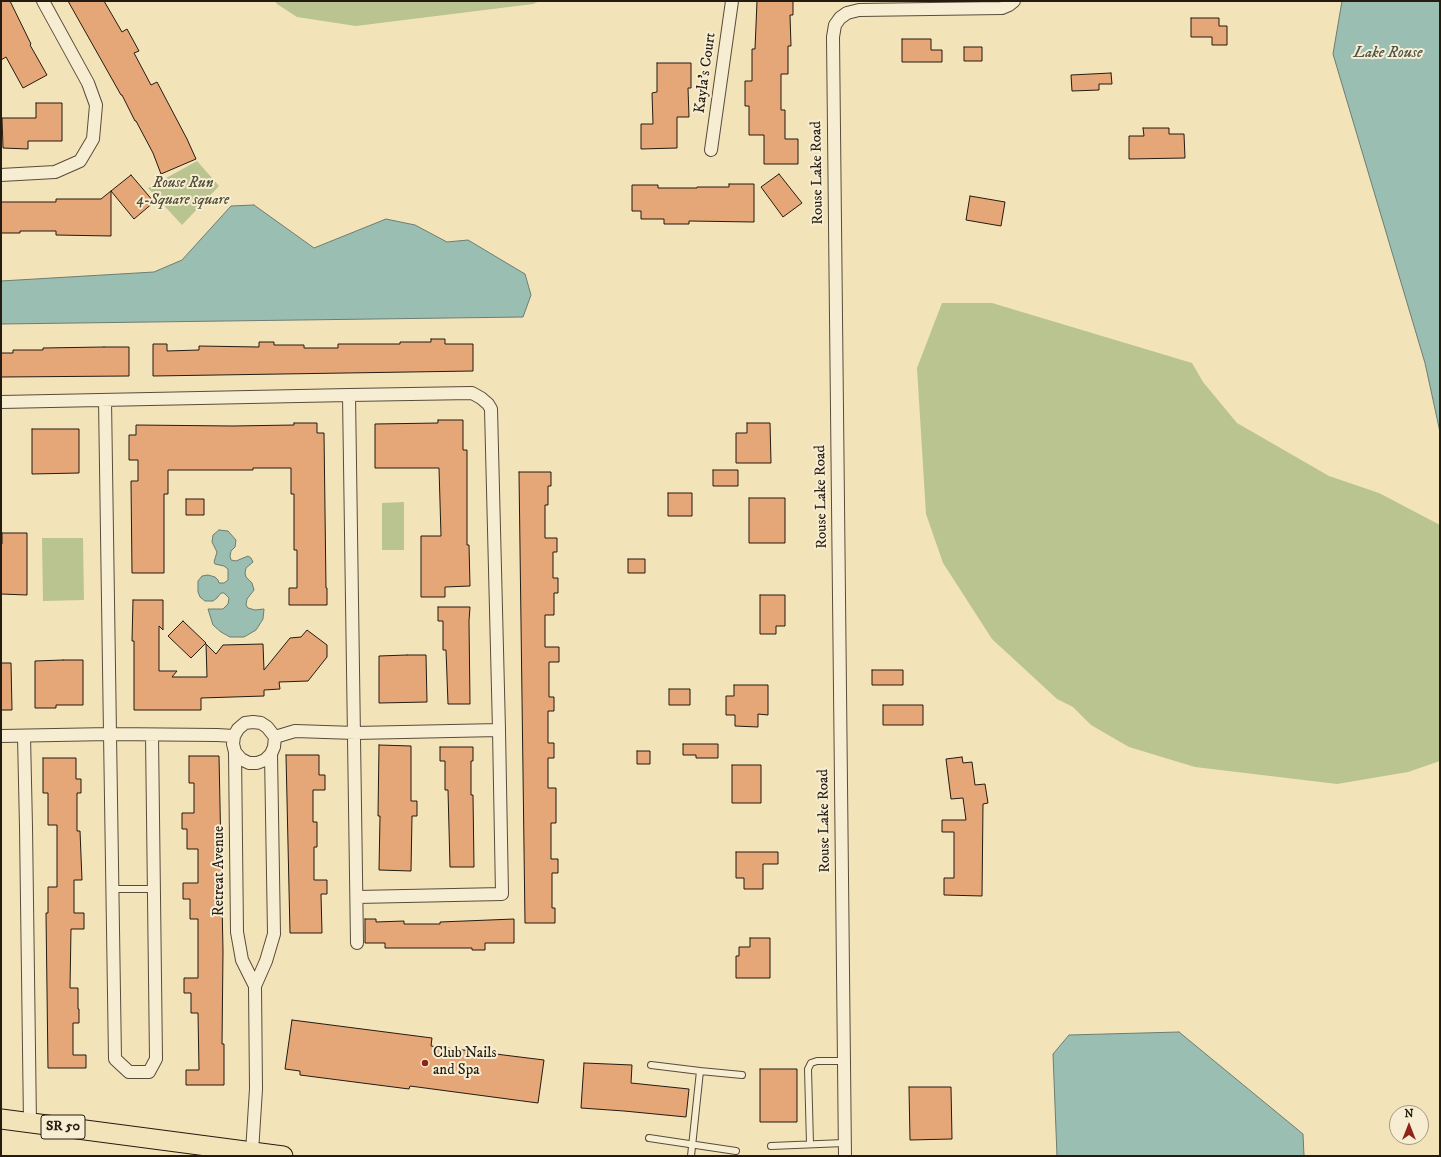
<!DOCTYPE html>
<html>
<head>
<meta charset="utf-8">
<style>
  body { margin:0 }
  #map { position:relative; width:1441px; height:1157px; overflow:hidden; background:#f3e3b9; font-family:"IM FELL DW Pica",serif }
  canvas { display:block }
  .frame { position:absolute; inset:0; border:2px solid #241b11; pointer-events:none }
  .north { position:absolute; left:1389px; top:1105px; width:40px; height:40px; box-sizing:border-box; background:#f7edd2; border:1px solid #a39985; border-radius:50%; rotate:0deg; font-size:11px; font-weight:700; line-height:16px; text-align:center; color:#241b11 }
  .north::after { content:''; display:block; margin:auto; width:14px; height:18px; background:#8f2418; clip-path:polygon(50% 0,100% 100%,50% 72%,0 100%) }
</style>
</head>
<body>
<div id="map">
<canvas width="1441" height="1157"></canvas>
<div class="frame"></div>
<div class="north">N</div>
</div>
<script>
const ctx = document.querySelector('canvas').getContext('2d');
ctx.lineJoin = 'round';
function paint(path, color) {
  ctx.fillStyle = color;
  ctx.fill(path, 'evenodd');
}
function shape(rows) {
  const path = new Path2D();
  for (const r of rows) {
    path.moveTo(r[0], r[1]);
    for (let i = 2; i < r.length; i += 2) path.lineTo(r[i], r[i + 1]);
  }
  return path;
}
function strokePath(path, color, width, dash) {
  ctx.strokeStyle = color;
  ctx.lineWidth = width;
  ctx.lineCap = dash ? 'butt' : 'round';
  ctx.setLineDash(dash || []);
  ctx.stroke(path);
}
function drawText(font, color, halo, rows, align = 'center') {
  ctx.font = font + ' "IM FELL DW Pica",serif';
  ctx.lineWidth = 4;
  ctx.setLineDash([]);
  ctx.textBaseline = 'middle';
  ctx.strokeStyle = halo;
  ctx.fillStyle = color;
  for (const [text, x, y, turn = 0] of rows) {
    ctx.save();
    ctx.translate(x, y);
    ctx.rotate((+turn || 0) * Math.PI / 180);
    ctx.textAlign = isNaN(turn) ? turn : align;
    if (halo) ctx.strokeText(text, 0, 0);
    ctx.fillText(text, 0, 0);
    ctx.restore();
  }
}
paint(shape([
  [275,1,540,1,533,4,356,26,297,17,277,4],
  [197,161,219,186,182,225,148,188],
  [942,303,992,303,1192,363,1203,382,1237,423,1329,476,1379,493,1440,525,1440,761,1408,772,1337,784,1195,767,1129,747,1091,725,1073,707,1057,699,992,639,943,563,926,514,917,368],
  [404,502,404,550,382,550,382,503],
  [42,538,83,538,84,600,43,601]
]), '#b9c491');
const water = shape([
  [1342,1,1440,1,1440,432,1425,363,1333,54,1342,1],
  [254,205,314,248,386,219,415,225,447,242,468,240,525,274,531,295,523,317,1,324,1,281,154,272,182,260,231,206,254,205],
  [219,530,228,531,236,540,235,547,231,551,230,556,231,560,236,561,248,556,251,558,253,562,246,568,245,573,246,577,252,583,254,590,247,599,246,605,248,608,255,610,264,609,263,619,256,630,244,637,230,637,221,632,213,625,208,609,223,609,228,604,229,598,224,593,221,593,217,598,213,601,205,601,200,597,198,592,198,581,202,576,208,575,215,577,218,580,219,583,224,583,228,580,228,569,224,566,215,564,214,562,217,552,212,542,213,535,219,530],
  [1179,1032,1303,1134,1304,1156,1057,1156,1053,1054,1069,1035,1179,1032]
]);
paint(water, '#9bbeb2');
strokePath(water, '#6b7d72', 1);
const building = shape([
  [1,1,10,1,31,44,30,45,47,75,23,88,6,57,1,60,1,1],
  [68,1,104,1,122,32,127,29,139,51,134,53,151,85,157,82,187,139,196,159,161,174,153,153,136,121,135,121,122,95,121,95,68,1],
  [757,1,793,1,793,15,790,15,791,46,788,46,788,74,781,74,781,110,785,110,785,139,798,139,798,164,764,164,764,135,749,135,749,106,745,106,745,81,752,81,752,49,755,49,757,1],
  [1191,18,1219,18,1219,26,1227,26,1227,45,1212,45,1212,37,1191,37,1191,18],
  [902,39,931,39,931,50,942,50,942,62,902,62,902,39],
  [964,47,982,47,982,61,964,61,964,47],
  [657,63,691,63,691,88,688,88,689,117,677,117,677,148,641,149,641,124,653,124,652,93,657,92,657,63],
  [1111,73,1112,84,1099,84,1099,90,1072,91,1071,75,1111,73],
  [36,103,62,103,62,141,28,141,28,149,3,148,2,118,36,118,36,103],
  [1143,128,1169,128,1169,134,1184,134,1185,158,1129,159,1129,136,1144,136,1143,128],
  [779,174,802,203,783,217,761,187,779,174],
  [131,175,154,202,134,219,111,191,131,175],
  [729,184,754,184,754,222,689,221,689,224,664,224,664,219,641,219,641,211,632,211,632,185,658,185,658,188,697,188,697,187,729,187,729,184],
  [111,191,111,236,56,235,56,231,20,231,20,233,1,233,1,202,56,202,56,199,101,199,111,191],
  [970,196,1005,202,1001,226,966,220,970,196],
  [431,339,445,339,445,344,473,344,473,371,153,376,153,344,167,344,167,351,199,350,199,346,259,347,259,342,274,342,274,345,304,345,304,348,338,348,338,344,400,344,400,342,431,342,431,339],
  [104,347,129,347,129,376,1,377,1,353,13,353,13,350,43,350,43,348,104,347],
  [438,420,463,420,463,450,467,450,467,545,469,545,470,586,445,587,445,597,421,597,421,536,441,536,439,468,375,468,375,424,438,423,438,420],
  [294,423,317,423,317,433,324,433,326,588,327,588,327,605,289,605,289,588,297,588,297,550,294,550,294,494,291,494,291,468,253,468,253,470,168,470,168,494,164,494,164,573,132,573,131,481,138,481,138,460,129,460,129,435,136,435,136,425,233,426,294,425,294,423],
  [747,423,770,423,771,463,736,463,736,433,747,433,747,423],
  [32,429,79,429,79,473,32,474,32,429],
  [713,470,738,470,738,486,713,486,713,470],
  [519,472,551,472,551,486,548,486,548,505,545,505,545,538,557,538,557,552,553,552,553,578,558,578,558,593,554,593,554,615,545,615,545,647,559,647,559,662,549,662,549,697,554,697,554,711,548,711,548,743,554,743,554,758,548,758,548,788,556,788,556,823,551,823,551,859,558,859,558,873,552,873,552,908,555,908,555,923,525,923,519,472],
  [668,493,692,493,692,516,668,516,668,493],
  [749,498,785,498,785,543,749,543,749,498],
  [186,499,204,499,204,515,186,515,186,499],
  [2,533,27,533,27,595,1,594,1,544,2,544,2,533],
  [628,559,645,559,645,573,628,573,628,559],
  [760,595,785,595,785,626,776,626,776,634,760,634,760,595],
  [133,600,163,600,163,630,159,626,159,671,177,671,172,677,207,677,206,644,216,654,223,645,263,644,264,670,290,638,301,637,307,630,327,645,327,657,308,681,279,682,280,689,264,690,264,696,201,698,201,710,134,710,134,641,132,641,133,600],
  [438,607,470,607,469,621,470,704,448,704,446,650,443,650,443,621,438,621,438,607],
  [183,621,206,643,191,658,168,636,183,621],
  [407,655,426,655,427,702,379,703,379,656,407,655],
  [63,660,83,660,83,705,56,705,56,708,35,708,35,661,63,660],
  [1,663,11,663,12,710,1,710,1,663],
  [872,670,903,670,903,685,872,685,872,670],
  [734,685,768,685,768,715,758,714,758,727,735,726,735,715,726,715,726,696,734,696,734,685],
  [669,689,690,689,690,705,669,705,669,689],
  [883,705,923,705,923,725,883,725,883,705],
  [683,744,718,744,718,758,696,758,696,755,683,755,683,744],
  [379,745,411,746,411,801,417,801,417,816,412,816,411,871,379,870,380,816,378,816,379,745],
  [440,747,473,747,473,761,471,761,471,795,473,795,474,867,450,867,448,790,445,790,445,761,440,761,440,747],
  [637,751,650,751,650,764,637,764,637,751],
  [286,755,319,755,319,775,325,775,325,790,313,790,313,822,317,822,317,847,314,847,314,880,327,880,327,894,321,894,322,933,290,933,286,755],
  [189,756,219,756,223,951,222,1044,224,1044,224,1085,186,1085,186,1070,199,1070,198,1013,191,1013,191,993,184,993,184,978,198,978,198,919,190,919,190,899,183,899,183,883,198,883,198,849,187,849,187,829,182,829,182,813,194,813,194,783,189,783,189,756],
  [962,757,963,763,972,762,975,785,985,784,988,803,983,804,982,896,944,895,944,878,954,878,954,832,942,832,942,820,966,820,963,798,951,799,946,759,962,757],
  [43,758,76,758,76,779,81,779,81,793,77,793,77,831,80,831,82,880,74,880,74,913,84,913,84,929,71,929,70,988,78,988,78,1009,79,1009,79,1023,73,1023,73,1055,86,1055,86,1068,48,1068,46,913,48,913,48,887,57,887,57,825,48,825,48,793,43,793,43,758],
  [732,765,761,765,761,803,732,803,732,765],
  [736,852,778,852,778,864,763,864,763,889,744,889,744,878,736,878,736,852],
  [365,919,376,919,376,922,404,921,404,924,440,924,440,922,514,919,514,943,485,943,485,950,472,950,472,948,385,948,385,943,365,943,365,919],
  [750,938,770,938,770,978,736,978,736,956,739,956,739,947,750,947,750,938],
  [292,1020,432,1038,431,1046,544,1060,538,1103,410,1086,409,1089,300,1075,300,1071,285,1069,292,1020],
  [584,1063,632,1065,631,1083,689,1089,686,1117,624,1111,581,1108,584,1063],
  [760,1069,797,1069,797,1122,760,1122,760,1069],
  [909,1087,951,1087,952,1139,910,1140,909,1087]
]);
paint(building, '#e5a678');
strokePath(building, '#241b11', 1);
const service = shape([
  [112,889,154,889],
  [651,1065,700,1071,691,1156],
  [700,1071,742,1075],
  [649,1138,736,1151],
  [810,1144,808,1069,811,1063,817,1061,844,1061],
  [771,1146,844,1143]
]);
const minor = shape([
  [711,150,732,1],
  [1,175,55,172,80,161,93,139,96,105,88,83,43,1],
  [349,395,472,393,481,398,488,404,491,409,499,730],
  [1,402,349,395,357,943],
  [152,735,156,1059,149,1072,129,1072,115,1059,110,734,217,735,234,736],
  [1,736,110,734,105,400],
  [24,736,26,827,30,1123],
  [275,737,295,731,355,733,499,730,502,894,357,897],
  [235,752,241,759,249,763,257,763,265,760,271,754,274,747,275,737,267,727,261,723,253,722,245,723,238,729,234,736,233,744,235,752,237,932,242,960,255,986,256,1089,252,1152],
  [255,986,266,961,274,934,271,754],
  [845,1156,833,37,835,25,840,18,847,13,859,10,1002,8,1009,5,1014,1]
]);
const trunk = shape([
  [1,1119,283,1156]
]);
strokePath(service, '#584d3b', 8);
strokePath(minor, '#584d3b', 14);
strokePath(trunk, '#241b11', 21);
strokePath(service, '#f7edd2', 6);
strokePath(minor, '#f7edd2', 12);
strokePath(trunk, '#f3e3b9', 19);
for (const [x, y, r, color] of [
  [425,1063,4,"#8f2418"]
]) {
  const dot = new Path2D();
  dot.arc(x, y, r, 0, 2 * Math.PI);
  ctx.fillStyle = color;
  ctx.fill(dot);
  strokePath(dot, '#f7edd2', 1.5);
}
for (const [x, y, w] of [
  [63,1127,44]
]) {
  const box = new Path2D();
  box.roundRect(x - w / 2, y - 12, w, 24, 3);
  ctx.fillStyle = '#f7edd2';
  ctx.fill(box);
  strokePath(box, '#241b11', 1);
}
drawText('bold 14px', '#241b11', null, [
  ["SR 50",63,1127]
]);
drawText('15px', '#241b11', '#f7edd2', [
  ["Kayla's Court",706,73,-82],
  ["Rouse Lake Road",818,173,-91],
  ["Rouse Lake Road",822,497,-91],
  ["Rouse Lake Road",825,821,-91],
  ["Retreat Avenue",220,871,-90]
]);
drawText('italic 15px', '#514e37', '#f7edd2', [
  ["Rouse Run",183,184],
  ["4-Square square",183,201]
]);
drawText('15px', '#241b11', '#f7edd2', [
  ["Club Nails",433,1054],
  ["and Spa",433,1071]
], 'left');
drawText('italic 16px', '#4e5449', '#f7edd2', [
  ["Lake Rouse",1388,54]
]);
</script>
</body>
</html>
